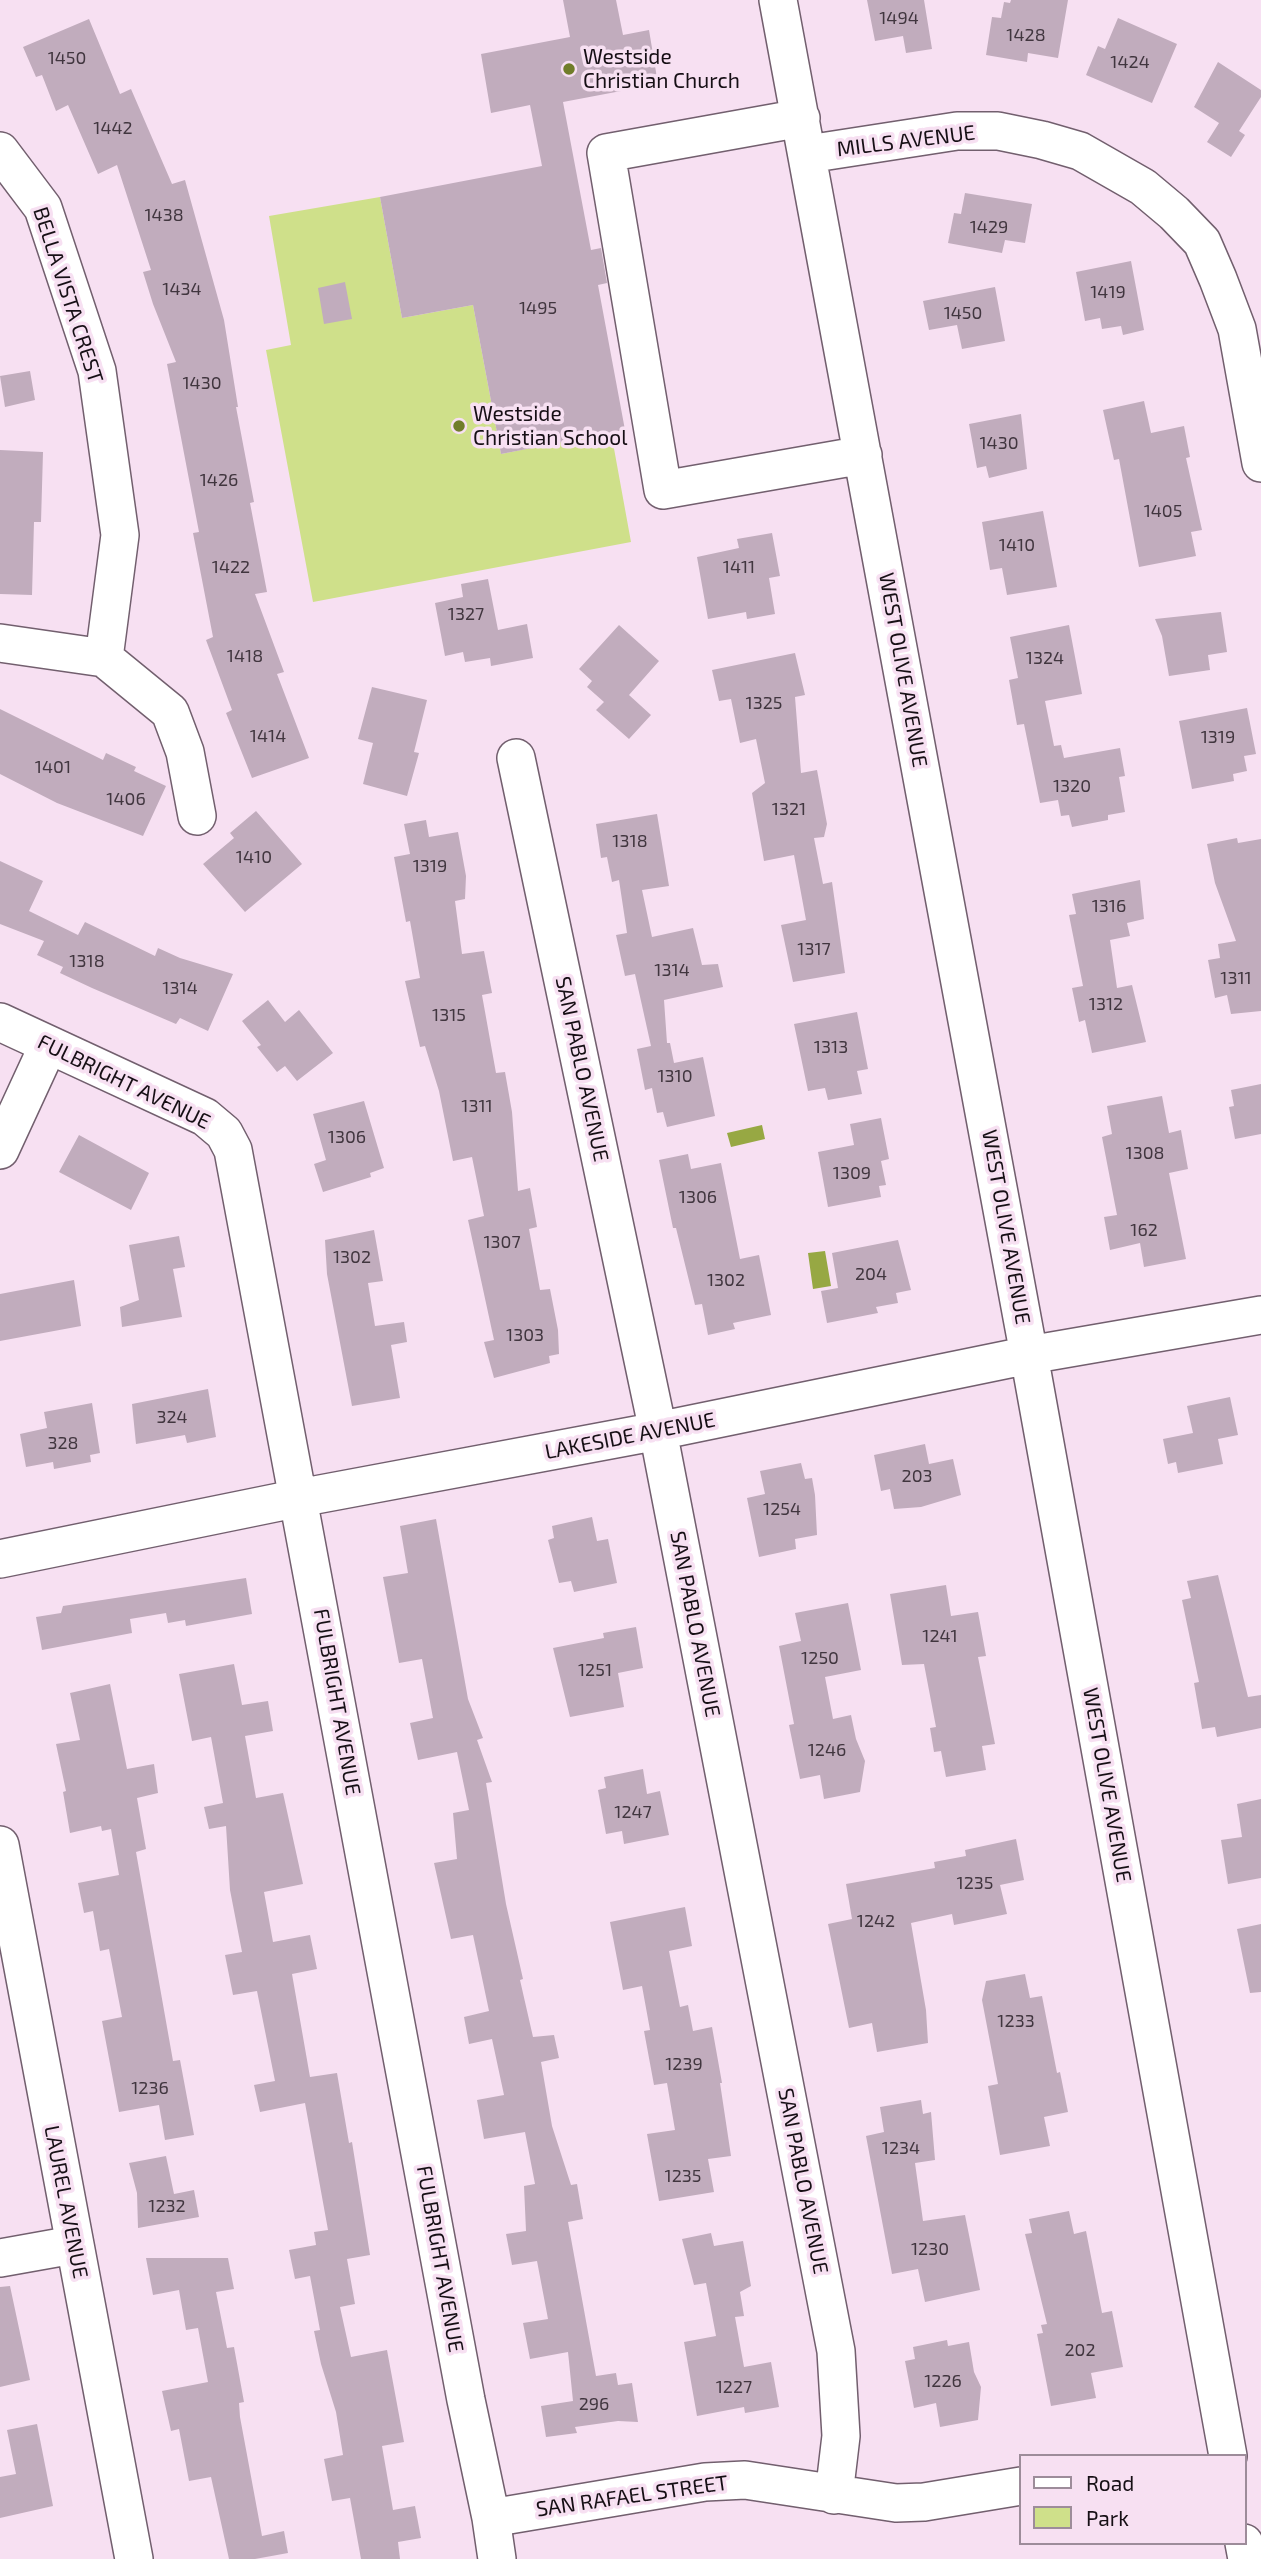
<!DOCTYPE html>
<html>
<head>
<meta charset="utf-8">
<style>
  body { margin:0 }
  #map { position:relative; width:1261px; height:2559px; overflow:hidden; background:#f7e0f2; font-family:"Exo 2",sans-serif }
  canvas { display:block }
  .legend { position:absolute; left:1019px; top:2454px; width:228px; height:91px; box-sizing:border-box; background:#f7e0f2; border:2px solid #9d8c9a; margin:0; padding:9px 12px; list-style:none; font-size:21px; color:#160f15 }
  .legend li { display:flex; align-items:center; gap:14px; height:35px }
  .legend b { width:35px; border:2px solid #9d8c9a }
</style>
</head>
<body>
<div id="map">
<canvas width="1261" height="2559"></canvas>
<ul class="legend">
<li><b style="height:9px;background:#fff"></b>Road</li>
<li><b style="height:19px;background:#cfe08a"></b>Park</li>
</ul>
</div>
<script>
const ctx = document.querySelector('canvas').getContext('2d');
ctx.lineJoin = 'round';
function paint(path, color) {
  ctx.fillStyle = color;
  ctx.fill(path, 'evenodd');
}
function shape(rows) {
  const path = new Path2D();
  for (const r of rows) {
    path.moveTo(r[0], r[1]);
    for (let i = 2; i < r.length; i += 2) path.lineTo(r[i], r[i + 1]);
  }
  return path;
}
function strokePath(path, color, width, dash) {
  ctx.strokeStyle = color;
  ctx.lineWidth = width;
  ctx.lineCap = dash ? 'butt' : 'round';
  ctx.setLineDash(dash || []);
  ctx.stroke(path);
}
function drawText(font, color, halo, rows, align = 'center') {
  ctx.font = font + ' "Exo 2",sans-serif';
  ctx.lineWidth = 7;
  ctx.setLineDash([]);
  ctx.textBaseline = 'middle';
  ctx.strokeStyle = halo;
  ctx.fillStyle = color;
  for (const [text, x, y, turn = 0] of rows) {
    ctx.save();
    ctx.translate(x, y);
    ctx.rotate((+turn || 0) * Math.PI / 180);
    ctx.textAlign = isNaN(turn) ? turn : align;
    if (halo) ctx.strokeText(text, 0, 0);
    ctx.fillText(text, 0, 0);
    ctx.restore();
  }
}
paint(shape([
  [380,197,402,318,473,305,501,454,611,432,631,542,313,602,266,350,291,345,269,216]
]), '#cfe08a');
paint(shape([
  [762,1125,765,1139,731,1147,727,1133],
  [825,1251,831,1286,813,1289,808,1253]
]), '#97a843');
paint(shape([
  [563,0,616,0,623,35,649,30,658,84,563,102,591,250,601,248,607,283,598,285,625,430,501,454,473,305,402,318,380,197,542,166,530,105,491,113,481,54,570,37],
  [867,0,924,0,932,49,906,53,903,36,875,41],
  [1011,0,1068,0,1058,58,1028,53,1027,62,986,55,992,17,1001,18,1004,2,1010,3],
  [1118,18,1177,44,1152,103,1086,75,1098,46,1105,49],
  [89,19,120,94,131,89,172,184,185,180,224,320,238,407,236,407,254,502,250,503,267,592,255,594,284,672,277,674,309,758,252,778,226,713,232,710,206,640,213,637,193,533,199,532,167,364,176,362,153,304,143,272,151,270,117,165,98,174,68,105,56,111,42,75,36,77,23,47],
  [1218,62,1261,90,1261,97,1239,131,1245,135,1231,157,1207,142,1219,123,1194,107],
  [965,193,1032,204,1025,243,1005,240,1002,253,948,243,954,213,961,214],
  [1131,261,1144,330,1123,335,1121,326,1102,329,1100,318,1085,321,1076,272],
  [345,282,352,319,324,324,318,288],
  [995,287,1005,341,962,349,957,325,929,330,923,301],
  [30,371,35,400,5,407,0,376],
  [1144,401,1151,433,1184,426,1190,457,1186,458,1202,530,1191,532,1196,556,1139,567,1119,459,1114,460,1103,410],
  [1021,414,1027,469,989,478,986,466,977,468,969,424],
  [0,450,43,452,41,522,34,522,32,595,0,594],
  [1043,511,1057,587,1007,595,1002,568,990,570,982,522],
  [772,533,780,576,769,578,775,614,747,619,746,612,708,619,697,557,739,548,737,539],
  [488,579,498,630,527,624,533,658,491,666,490,658,465,662,463,652,445,656,435,603,463,597,461,584],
  [1221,612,1227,652,1208,655,1210,670,1169,676,1162,636,1155,619],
  [619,625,659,661,629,695,651,715,629,739,596,710,604,702,587,687,592,681,579,669],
  [1069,625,1082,694,1045,701,1054,746,1061,745,1064,758,1120,748,1125,776,1119,777,1125,812,1108,815,1108,820,1072,827,1069,815,1061,816,1058,800,1040,803,1024,724,1017,725,1009,680,1018,678,1010,637],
  [795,653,805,695,795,697,801,773,817,770,827,824,824,837,814,838,823,884,832,882,845,973,793,982,781,925,806,920,794,855,764,861,752,793,765,783,756,739,740,743,731,699,719,701,712,670],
  [372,687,427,700,414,752,419,753,407,796,363,784,373,743,358,739],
  [1247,708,1256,754,1244,756,1247,771,1233,774,1234,781,1192,789,1179,721],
  [0,709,103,760,106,753,136,767,134,771,166,786,143,836,57,803,0,774],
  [256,811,302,864,245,912,203,864,234,838,230,833],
  [657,814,669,886,642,890,652,937,693,928,702,965,718,964,723,987,664,1000,667,1043,670,1043,674,1063,703,1057,715,1116,667,1127,663,1112,657,1113,652,1088,645,1090,637,1049,651,1046,635,974,625,976,616,935,627,933,619,880,612,882,607,857,601,858,596,824],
  [426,820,429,837,458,832,466,876,465,899,455,901,462,954,484,951,492,993,482,995,496,1073,505,1072,512,1112,518,1191,530,1188,537,1227,529,1229,540,1290,550,1289,558,1330,559,1354,549,1356,550,1363,494,1378,484,1342,494,1340,468,1220,484,1216,472,1157,453,1161,439,1091,425,1046,420,1047,405,981,420,978,410,921,406,922,394,857,410,854,404,824],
  [1237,838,1238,843,1261,839,1261,1011,1231,1014,1227,995,1215,998,1208,960,1220,958,1218,944,1236,941,1215,883,1207,844],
  [0,861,43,881,29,911,78,935,85,922,155,956,158,948,180,958,233,974,208,1031,180,1018,176,1024,92,988,60,973,63,967,37,955,44,941,0,924],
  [1140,880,1144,919,1127,923,1130,936,1110,940,1117,988,1132,985,1146,1042,1092,1053,1085,1020,1079,1022,1072,988,1083,986,1069,915,1076,914,1072,894],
  [268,1000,285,1022,299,1010,333,1053,297,1081,285,1066,277,1072,257,1047,261,1045,242,1021],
  [857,1012,868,1069,857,1071,862,1094,828,1100,825,1088,808,1091,794,1024],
  [1261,1084,1261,1134,1235,1139,1229,1107,1234,1106,1231,1090],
  [1162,1096,1169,1133,1181,1130,1188,1169,1169,1173,1186,1259,1144,1267,1140,1243,1110,1250,1104,1217,1117,1215,1102,1137,1112,1134,1107,1106],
  [364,1101,384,1168,370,1173,371,1177,323,1192,314,1164,326,1160,313,1114],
  [881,1118,889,1159,881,1161,886,1185,879,1186,881,1197,828,1207,818,1152,854,1145,850,1124],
  [79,1135,149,1173,131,1210,59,1172],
  [688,1154,691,1169,721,1163,740,1259,759,1255,771,1315,733,1323,735,1329,708,1335,702,1304,695,1305,676,1228,673,1228,659,1160],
  [374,1230,383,1281,368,1283,375,1326,404,1322,407,1342,391,1345,400,1398,352,1406,327,1274,325,1240],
  [179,1236,185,1267,173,1269,182,1317,122,1327,120,1307,139,1300,129,1245],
  [898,1240,911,1290,896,1293,898,1303,876,1307,878,1313,827,1323,821,1291,838,1288,832,1253],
  [74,1280,81,1326,0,1341,0,1294],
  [208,1389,216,1437,187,1443,185,1435,136,1444,132,1404],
  [1230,1397,1238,1435,1218,1439,1223,1464,1178,1473,1176,1462,1168,1464,1163,1439,1193,1433,1187,1406],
  [92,1403,100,1453,90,1455,91,1462,54,1469,53,1462,26,1467,20,1434,47,1428,44,1412],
  [925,1444,929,1464,953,1459,961,1495,921,1507,894,1509,890,1489,881,1491,874,1455],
  [801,1463,805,1479,812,1478,815,1495,817,1535,795,1539,796,1549,759,1557,747,1498,765,1494,760,1471],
  [592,1517,597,1541,608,1539,617,1583,574,1592,571,1581,559,1583,548,1540,554,1538,552,1526],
  [436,1519,468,1699,483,1738,477,1740,492,1782,486,1783,506,1904,523,1979,520,1980,533,2037,554,2035,559,2058,541,2062,552,2126,571,2185,577,2184,583,2219,568,2222,596,2376,616,2373,618,2385,632,2383,638,2422,618,2421,575,2427,577,2433,546,2437,541,2406,573,2401,568,2352,530,2359,523,2323,548,2319,537,2261,512,2265,506,2234,526,2231,524,2186,535,2184,525,2132,484,2139,477,2100,504,2095,492,2039,469,2044,464,2017,489,2011,473,1935,451,1939,434,1863,457,1859,453,1813,469,1810,457,1752,418,1760,410,1723,433,1718,422,1659,399,1663,383,1577,408,1573,400,1526],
  [1218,1575,1248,1697,1261,1695,1261,1728,1217,1737,1215,1727,1202,1729,1194,1683,1199,1682,1182,1600,1191,1598,1187,1581],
  [246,1578,252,1614,186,1626,185,1620,168,1623,166,1613,130,1619,132,1633,42,1650,36,1617,61,1613,63,1606],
  [946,1585,951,1616,978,1612,986,1656,978,1657,995,1744,982,1746,986,1770,946,1777,941,1751,934,1752,930,1728,936,1727,924,1664,902,1665,890,1594],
  [848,1603,861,1670,825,1677,833,1719,851,1715,856,1739,865,1761,860,1792,824,1799,820,1775,800,1779,789,1725,794,1724,779,1646,801,1641,795,1613],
  [636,1627,643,1668,618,1673,624,1707,570,1717,553,1648,604,1638,603,1633],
  [234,1664,242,1705,268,1701,273,1731,245,1736,256,1798,283,1793,303,1884,264,1892,273,1942,310,1935,317,1969,292,1974,310,2077,337,2073,349,2143,352,2142,370,2255,347,2259,355,2304,340,2307,351,2357,387,2350,404,2442,382,2446,393,2510,415,2506,421,2538,398,2542,400,2559,361,2559,350,2498,332,2501,324,2459,343,2455,336,2412,321,2364,314,2331,320,2330,310,2276,295,2279,289,2250,316,2245,314,2232,328,2230,305,2103,260,2112,254,2085,275,2081,257,1991,233,1995,225,1955,242,1952,230,1890,226,1826,209,1829,204,1807,223,1803,211,1737,192,1741,179,1674],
  [110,1684,127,1769,154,1764,158,1793,137,1798,146,1849,136,1852,173,2061,180,2060,194,2135,165,2140,159,2105,119,2112,102,2021,122,2017,109,1949,100,1951,93,1911,84,1913,78,1883,119,1875,111,1829,102,1831,101,1826,70,1833,63,1792,66,1791,56,1744,80,1740,70,1693],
  [643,1769,647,1794,660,1791,669,1835,624,1844,622,1831,606,1834,598,1790,606,1788,604,1777],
  [1261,1799,1261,1878,1228,1884,1221,1840,1242,1837,1237,1804],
  [1016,1839,1024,1880,1000,1885,1007,1914,954,1925,952,1914,911,1923,926,2010,928,2043,877,2052,872,2023,849,2028,828,1924,852,1919,846,1884,935,1868,934,1862,966,1856,965,1850],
  [685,1907,692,1946,669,1951,680,2007,688,2005,693,2031,712,2027,722,2083,720,2083,731,2156,708,2159,714,2192,659,2201,647,2134,675,2130,667,2083,654,2085,644,2031,650,2030,642,1986,623,1990,610,1922],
  [1261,1924,1261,1992,1250,1993,1237,1929],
  [1025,1974,1030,1998,1042,1996,1057,2073,1060,2072,1068,2112,1044,2117,1050,2146,1000,2155,988,2086,998,2084,982,2000,986,1981],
  [921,2100,923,2114,931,2112,935,2160,915,2163,923,2221,965,2215,980,2290,925,2302,918,2269,892,2274,866,2136,884,2132,880,2107],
  [166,2156,174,2194,194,2190,199,2217,138,2228,137,2193,129,2163],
  [1069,2211,1074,2234,1086,2231,1102,2313,1112,2311,1123,2367,1091,2373,1096,2398,1051,2406,1037,2334,1043,2333,1041,2325,1047,2324,1025,2234,1032,2233,1029,2219],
  [711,2233,714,2246,743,2241,751,2286,740,2292,744,2316,735,2317,744,2367,771,2362,779,2407,745,2413,744,2407,697,2416,684,2342,716,2336,706,2283,694,2285,682,2239],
  [146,2258,228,2258,234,2289,216,2292,227,2348,234,2347,244,2402,239,2403,240,2417,262,2536,284,2531,288,2553,255,2559,229,2559,211,2477,189,2481,179,2429,171,2431,162,2391,208,2382,198,2328,186,2330,179,2290,153,2295],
  [10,2286,30,2380,0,2387,0,2287],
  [947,2340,948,2346,969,2342,974,2372,981,2387,978,2420,940,2427,936,2403,914,2408,905,2361,915,2359,913,2347],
  [37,2424,53,2506,0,2518,0,2477,16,2474,7,2430]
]), '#c1acbd');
const minor = shape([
  [778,0,1029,1355,1228,2456],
  [801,118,606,153,663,490,863,455],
  [0,151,43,208,97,371,120,535,104,658],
  [808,154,957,131,998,131,1042,140,1080,151,1143,187,1174,213,1202,242,1218,279,1237,329,1261,463],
  [0,643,104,658,170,712,185,752,197,816],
  [516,758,658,1431,836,2351,841,2436,834,2495],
  [0,1022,205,1117,224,1133,233,1150,466,2400,491,2518],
  [0,1150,48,1046],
  [0,1559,299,1498,658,1431,1029,1355,1261,1315],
  [0,1845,134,2559],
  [0,2258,73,2245],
  [1244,2543,1247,2559],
  [497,2559,491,2518,705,2482,745,2480,896,2503,924,2502,1021,2486]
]);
strokePath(minor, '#725f6e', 40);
strokePath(minor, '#fff', 37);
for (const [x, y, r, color] of [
  [569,69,7,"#707d2a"],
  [459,426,7,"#707d2a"]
]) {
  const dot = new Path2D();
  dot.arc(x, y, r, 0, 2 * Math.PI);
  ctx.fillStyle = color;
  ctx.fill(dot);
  strokePath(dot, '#f7e0f2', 2.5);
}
drawText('18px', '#41363f', null, [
  ["1494",899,18],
  ["1428",1026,35],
  ["1450",67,58],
  ["1424",1130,62],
  ["1442",113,128],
  ["1438",164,215],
  ["1429",989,227],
  ["1434",182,289],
  ["1419",1108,292],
  ["1495",538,308],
  ["1450",963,313],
  ["1430",202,383],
  ["1430",999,443],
  ["1426",219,480],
  ["1405",1163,511],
  ["1410",1017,545],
  ["1422",231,567],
  ["1411",739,567],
  ["1327",466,614],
  ["1418",245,656],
  ["1324",1045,658],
  ["1325",764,703],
  ["1414",268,736],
  ["1319",1218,737],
  ["1401",53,767],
  ["1320",1072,786],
  ["1406",126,799],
  ["1321",789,809],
  ["1318",630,841],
  ["1410",254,857],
  ["1319",430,866],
  ["1316",1109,906],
  ["1317",814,949],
  ["1318",87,961],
  ["1314",672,970],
  ["1311",1236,978],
  ["1314",180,988],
  ["1312",1106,1004],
  ["1315",449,1015],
  ["1313",831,1047],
  ["1310",675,1076],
  ["1311",477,1106],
  ["1306",347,1137],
  ["1308",1145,1153],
  ["1309",852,1173],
  ["1306",698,1197],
  ["162",1144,1230],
  ["1307",502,1242],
  ["1302",352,1257],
  ["204",871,1274],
  ["1302",726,1280],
  ["1303",525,1335],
  ["324",172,1417],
  ["328",63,1443],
  ["203",917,1476],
  ["1254",782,1509],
  ["1241",940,1636],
  ["1250",820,1658],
  ["1251",595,1670],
  ["1246",827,1750],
  ["1247",633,1812],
  ["1235",975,1883],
  ["1242",876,1921],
  ["1233",1016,2021],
  ["1239",684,2064],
  ["1236",150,2088],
  ["1234",901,2148],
  ["1235",683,2176],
  ["1232",167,2206],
  ["1230",930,2249],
  ["202",1080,2350],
  ["1226",943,2381],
  ["1227",734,2387],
  ["296",594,2404]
]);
drawText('21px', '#160f15', '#f7e0f2', [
  ["Westside",583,57],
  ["Christian Church",583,81],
  ["Westside",473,414],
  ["Christian School",473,438]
], 'left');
drawText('21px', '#160f15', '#f7e0f2', [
  ["MILLS AVENUE",906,141,-7],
  ["BELLA VISTA CREST",68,295,72],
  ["WEST OLIVE AVENUE",903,670,80],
  ["SAN PABLO AVENUE",582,1069,78],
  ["FULBRIGHT AVENUE",124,1082,26],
  ["WEST OLIVE AVENUE",1006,1227,80],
  ["LAKESIDE AVENUE",630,1436,-11],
  ["SAN PABLO AVENUE",695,1624,79],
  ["FULBRIGHT AVENUE",337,1702,80],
  ["WEST OLIVE AVENUE",1107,1785,80],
  ["SAN PABLO AVENUE",803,2181,79],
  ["LAUREL AVENUE",66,2202,79],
  ["FULBRIGHT AVENUE",440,2259,80],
  ["SAN RAFAEL STREET",632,2496,-8]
]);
</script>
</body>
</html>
